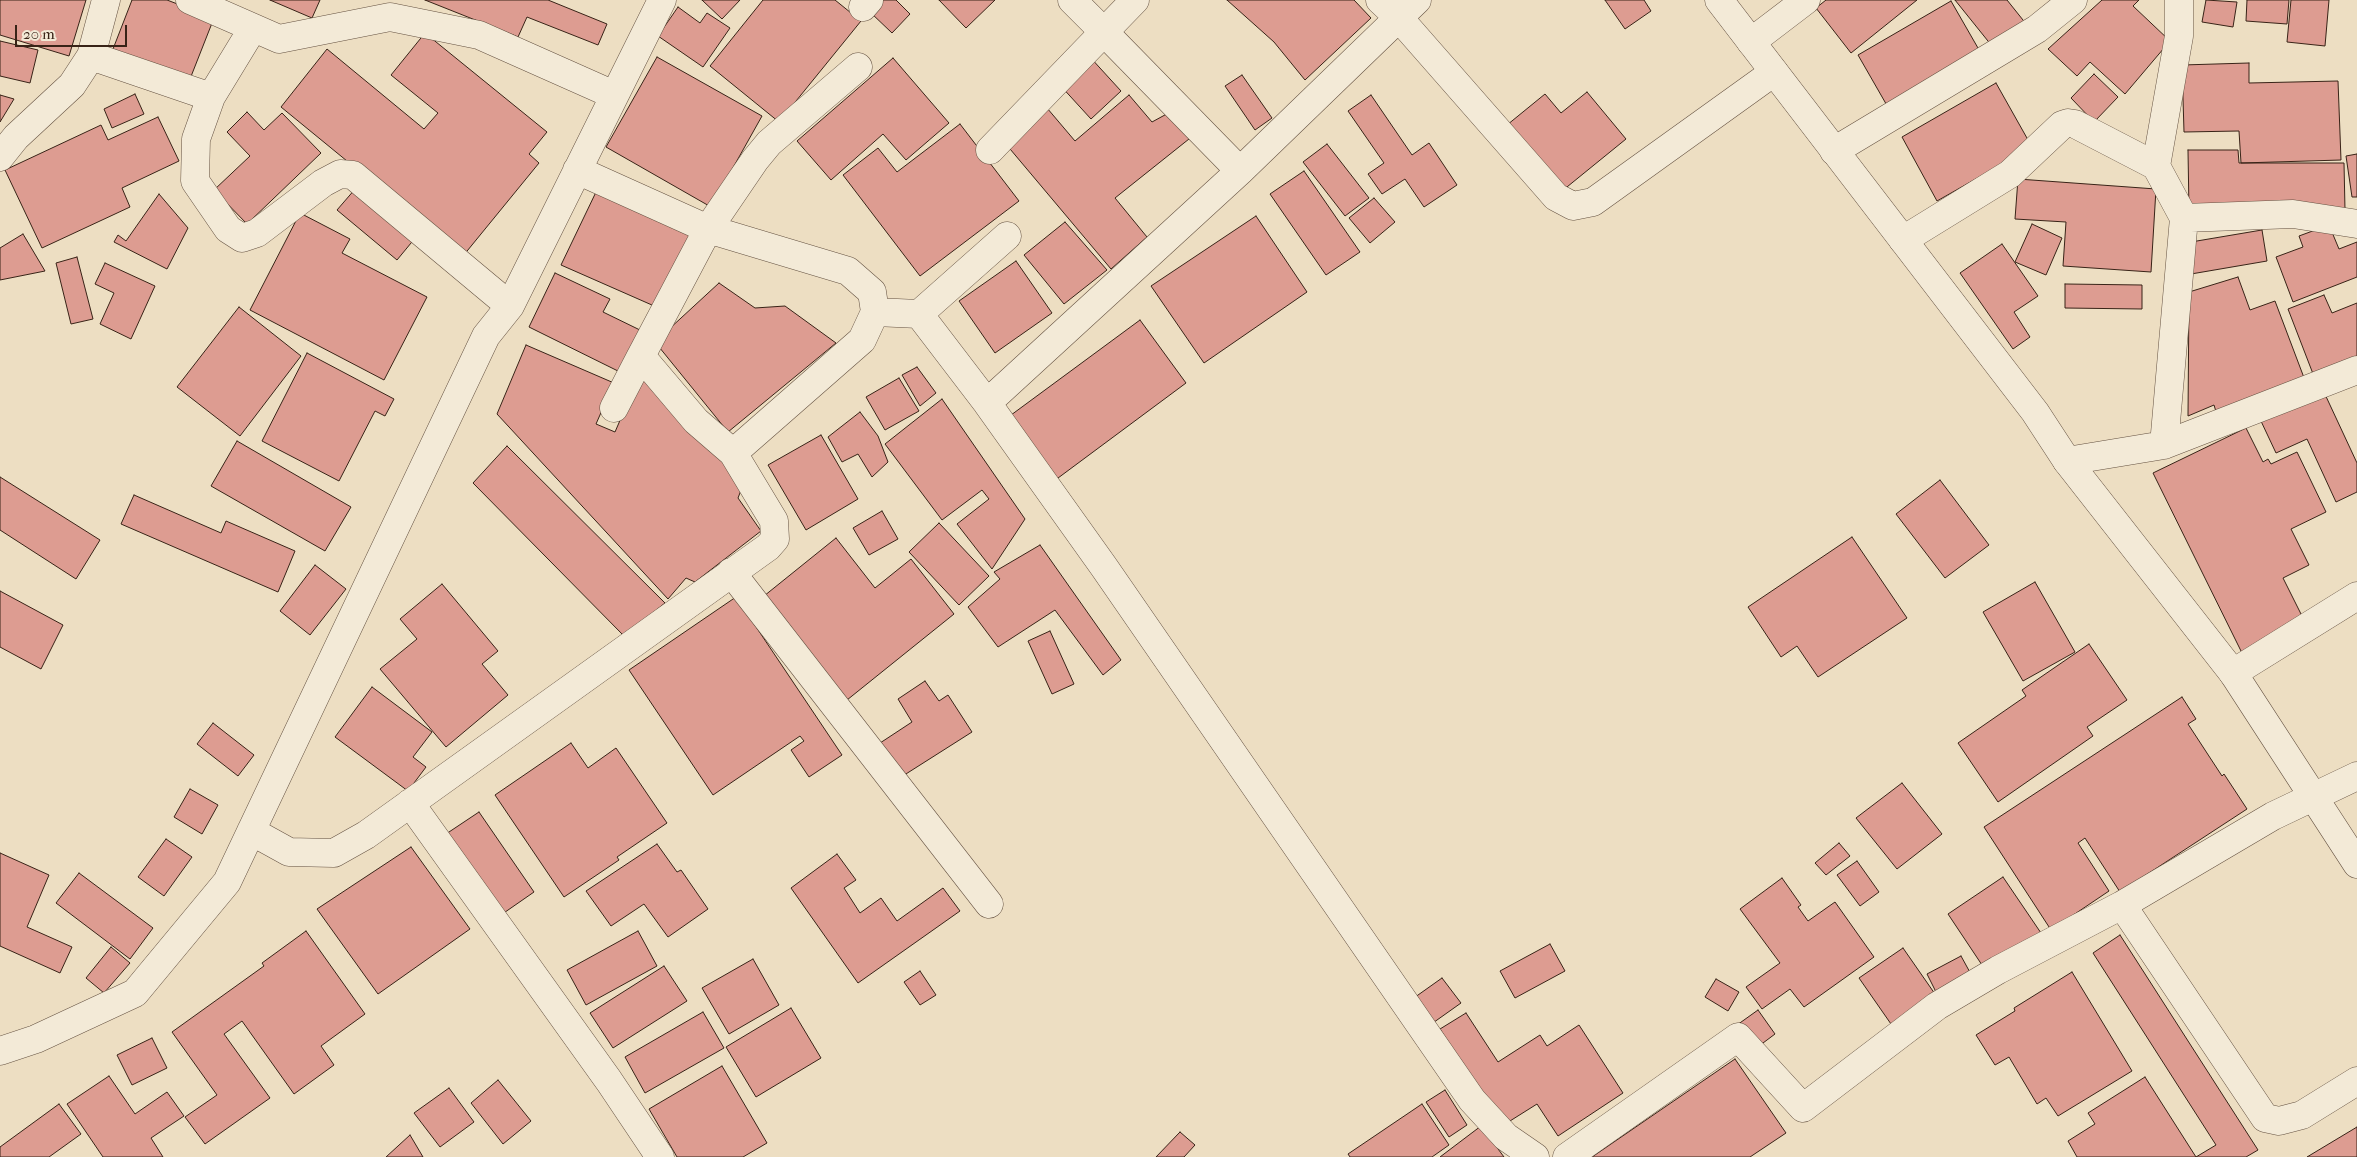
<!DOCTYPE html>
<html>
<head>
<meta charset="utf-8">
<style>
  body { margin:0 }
  #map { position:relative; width:2357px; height:1157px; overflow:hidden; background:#eddec2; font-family:"IM FELL French Canon",serif }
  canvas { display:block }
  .scale { position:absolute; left:15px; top:25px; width:112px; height:22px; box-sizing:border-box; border:2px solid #382317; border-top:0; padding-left:6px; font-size:15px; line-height:18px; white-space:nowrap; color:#382317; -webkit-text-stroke:4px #f3ead7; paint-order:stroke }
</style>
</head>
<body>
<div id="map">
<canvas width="2357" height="1157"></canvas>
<div class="scale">20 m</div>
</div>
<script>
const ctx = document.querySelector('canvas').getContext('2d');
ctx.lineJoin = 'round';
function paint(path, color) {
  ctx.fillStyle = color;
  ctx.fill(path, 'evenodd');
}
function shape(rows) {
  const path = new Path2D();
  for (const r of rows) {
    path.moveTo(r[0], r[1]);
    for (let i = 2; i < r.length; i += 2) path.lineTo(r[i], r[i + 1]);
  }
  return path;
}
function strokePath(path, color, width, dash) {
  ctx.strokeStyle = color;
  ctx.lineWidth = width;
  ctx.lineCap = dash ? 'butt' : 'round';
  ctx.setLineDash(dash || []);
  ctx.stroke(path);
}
const building = shape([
  [0,0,86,0,69,56,0,35,0,0],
  [132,0,167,0,214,18,190,79,113,49,132,0],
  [270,0,320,0,312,18,270,0],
  [425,0,548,0,607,24,598,45,527,17,518,37,425,0],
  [702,0,740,0,722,19,702,0],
  [763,0,835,0,861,21,779,122,710,66,763,0],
  [881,0,896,0,910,14,892,33,870,12,881,0],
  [939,0,995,0,966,28,939,0],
  [1227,0,1354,0,1371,18,1305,80,1274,42,1227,0],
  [1605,0,1644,0,1651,11,1625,29,1605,0],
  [1826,0,1917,0,1851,53,1816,8,1826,0],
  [1955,0,2007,0,2027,25,1996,51,1955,0],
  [2102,0,2139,0,2133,6,2170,41,2125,94,2090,62,2077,76,2048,49,2102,0],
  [2206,0,2237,2,2233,27,2202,22,2206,0],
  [2247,0,2289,0,2287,24,2246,21,2247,0],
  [2291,0,2329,0,2325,46,2287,42,2291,0],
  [1951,1,1982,55,1889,109,1858,55,1951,1],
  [678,7,700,23,707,13,730,28,703,67,658,36,678,7],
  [425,33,547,132,529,154,539,163,463,256,281,107,327,49,424,129,438,113,391,75,425,33],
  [0,41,38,50,30,83,0,76,0,41],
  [1089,56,1121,91,1091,119,1059,84,1089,56],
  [657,57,762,116,711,207,606,147,657,57],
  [893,58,949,123,906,160,883,134,831,180,797,141,893,58],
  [2249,63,2249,83,2338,81,2341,160,2241,163,2239,131,2184,132,2182,65,2249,63],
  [2094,74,2118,97,2094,122,2071,98,2094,74],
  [1242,75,1272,118,1255,130,1225,86,1242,75],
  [1996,83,2032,147,1937,201,1902,137,1996,83],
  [1587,92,1626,139,1562,191,1507,125,1545,94,1561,113,1587,92],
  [135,94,144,114,112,128,104,109,135,94],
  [0,95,14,99,0,122,0,95],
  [1129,95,1152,122,1174,110,1194,135,1115,198,1147,237,1111,269,1005,143,1047,108,1075,141,1129,95],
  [1371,95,1412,155,1429,143,1457,185,1424,207,1405,179,1382,194,1368,174,1384,163,1348,111,1371,95],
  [247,112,264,130,282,113,321,153,247,224,214,190,250,156,227,132,247,112],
  [158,117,179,161,122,188,130,207,42,248,5,170,101,125,108,140,158,117],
  [960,124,1019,201,920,276,843,175,878,148,897,172,960,124],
  [1327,144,1369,198,1345,216,1303,162,1327,144],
  [2188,150,2238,150,2239,163,2344,163,2345,210,2189,211,2188,150],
  [2357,154,2357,197,2352,197,2346,156,2357,154],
  [1304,171,1360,252,1326,275,1270,194,1304,171],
  [2018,179,2156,189,2151,272,2063,266,2066,222,2015,219,2018,179],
  [356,188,416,237,397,260,337,210,356,188],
  [597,190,690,234,661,309,561,265,597,190],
  [159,194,188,228,167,269,114,242,118,235,126,241,159,194],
  [1374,198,1395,222,1370,243,1349,218,1374,198],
  [300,213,350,239,342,253,427,297,384,380,250,310,300,213],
  [1256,216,1307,292,1204,363,1151,286,1256,216],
  [1065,222,1107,270,1064,304,1024,255,1065,222],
  [2032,224,2062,238,2046,275,2015,262,2032,224],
  [2329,225,2339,249,2357,242,2357,277,2293,302,2276,257,2303,247,2299,236,2329,225],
  [2262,230,2267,261,2191,274,2185,243,2262,230],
  [23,234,45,271,0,280,0,248,23,234],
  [2002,244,2038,296,2014,312,2030,337,2013,349,1960,273,2002,244],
  [77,257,93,319,71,324,56,263,77,257],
  [1016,261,1052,313,995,353,959,301,1016,261],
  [105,263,155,286,131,339,100,324,114,293,95,284,105,263],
  [555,273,610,299,603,312,642,331,622,373,529,327,555,273],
  [2238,277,2250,310,2275,301,2306,383,2217,415,2214,405,2188,416,2189,292,2238,277],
  [719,283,755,308,785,306,836,343,728,432,655,342,719,283],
  [2065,284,2142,285,2142,309,2065,308,2065,284],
  [2324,295,2332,313,2357,303,2357,363,2315,379,2288,309,2324,295],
  [239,307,301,356,240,436,177,387,239,307],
  [1140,320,1186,383,1054,481,1007,418,1140,320],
  [526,345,614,383,596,424,615,432,640,374,709,451,719,447,743,485,738,498,761,531,695,582,686,578,668,599,497,414,526,345],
  [307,353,394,399,385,416,375,411,339,481,262,441,307,353],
  [917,367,936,393,920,406,902,375,917,367],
  [899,378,919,411,885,430,866,397,899,378],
  [2323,390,2357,463,2357,492,2336,502,2307,439,2276,453,2260,419,2323,390],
  [942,399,1025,519,992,569,957,524,989,499,982,490,942,520,885,444,942,399],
  [860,412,878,436,888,462,872,477,858,454,842,462,828,437,860,412],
  [2246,428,2263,462,2268,459,2271,464,2297,452,2326,512,2291,529,2309,565,2283,578,2305,622,2242,653,2153,473,2246,428],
  [821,435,858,499,806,530,768,465,821,435],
  [237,441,351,507,325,551,211,486,237,441],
  [507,446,665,603,624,636,473,483,507,446],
  [0,477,100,540,76,579,0,530,0,477],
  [1940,480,1989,545,1945,578,1896,514,1940,480],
  [134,495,221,533,226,521,295,551,278,592,121,524,134,495],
  [882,511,898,539,869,555,853,528,882,511],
  [939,523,989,576,959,605,909,552,939,523],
  [1852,537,1907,618,1818,677,1797,646,1781,657,1748,607,1852,537],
  [836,538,875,588,911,559,954,614,847,700,764,596,836,538],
  [1040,545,1121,660,1103,675,1055,610,998,647,968,607,1000,579,994,572,1040,545],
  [315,565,346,589,310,635,280,611,315,565],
  [2035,582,2075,652,2023,681,1983,612,2035,582],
  [442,584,498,651,482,664,508,695,446,747,380,669,417,639,400,619,442,584],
  [0,591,63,625,41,669,0,647,0,591],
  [736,597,842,755,809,777,791,750,804,741,800,736,713,795,629,670,736,597],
  [1050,631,1074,684,1052,694,1028,641,1050,631],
  [2089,644,2127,700,2087,727,2093,736,1998,802,1958,743,2026,696,2022,690,2089,644],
  [925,681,939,701,948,695,972,732,898,779,877,745,912,722,898,699,925,681],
  [372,687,432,732,413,757,426,767,408,791,335,737,372,687],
  [2182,697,2196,719,2188,724,2222,776,2224,774,2247,809,2120,892,2085,838,2078,843,2109,891,2051,930,1984,827,2182,697],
  [213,723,254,755,238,776,197,744,213,723],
  [571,743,588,768,616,748,667,823,617,857,619,860,564,897,495,795,571,743],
  [1902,783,1942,834,1897,869,1856,818,1902,783],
  [190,789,218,805,202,834,174,817,190,789],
  [479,812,534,892,498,917,443,836,479,812],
  [166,839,192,857,164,896,138,877,166,839],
  [1839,843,1850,856,1826,875,1815,863,1839,843],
  [657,844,677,872,681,870,708,909,668,937,644,904,611,926,586,891,657,844],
  [411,847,470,929,378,994,317,909,411,847],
  [0,853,49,875,27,927,72,947,60,973,0,946,0,853],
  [837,854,856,880,844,888,860,913,881,898,897,921,943,888,960,911,858,983,791,888,837,854],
  [1857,861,1879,892,1860,906,1837,875,1857,861],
  [79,873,153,928,130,959,56,903,79,873],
  [2003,877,2041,933,1986,971,1948,914,2003,877],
  [1782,878,1801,905,1798,907,1808,921,1835,902,1874,957,1804,1007,1790,989,1762,1009,1746,987,1780,963,1740,909,1782,878],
  [306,931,365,1014,321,1046,334,1065,294,1094,242,1021,224,1034,270,1098,205,1144,185,1117,217,1095,172,1032,264,966,262,963,306,931],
  [638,931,657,966,586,1005,567,970,638,931],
  [2120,935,2258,1150,2246,1157,2196,1157,2216,1145,2093,953,2120,935],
  [1550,944,1565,971,1515,998,1500,971,1550,944],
  [111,947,130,963,104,993,86,978,111,947],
  [1903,948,1935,994,1891,1024,1859,978,1903,948],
  [1961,956,1972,976,1937,994,1927,974,1961,956],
  [753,959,779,1005,729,1034,702,988,753,959],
  [664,966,687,1001,613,1048,590,1013,664,966],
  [920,971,936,995,920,1005,904,982,920,971],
  [2072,972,2132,1071,2058,1116,2046,1098,2037,1104,2009,1057,1995,1065,1976,1035,2015,1011,2014,1008,2072,972],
  [1442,978,1461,1003,1430,1025,1411,1000,1442,978],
  [1716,979,1739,992,1728,1011,1705,997,1716,979],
  [791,1008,821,1058,756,1097,726,1047,791,1008],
  [1758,1010,1775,1034,1755,1049,1737,1025,1758,1010],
  [703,1012,724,1048,645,1093,625,1057,703,1012],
  [1466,1013,1498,1062,1540,1035,1547,1046,1579,1025,1623,1093,1558,1136,1537,1104,1502,1126,1440,1029,1466,1013],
  [152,1038,167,1068,132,1085,117,1055,152,1038],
  [1735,1059,1786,1133,1750,1157,1592,1157,1735,1059],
  [722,1066,767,1143,743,1157,677,1157,649,1109,722,1066],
  [109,1076,135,1114,167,1092,184,1116,151,1138,163,1157,103,1157,67,1104,109,1076],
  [2145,1077,2196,1157,2077,1157,2068,1141,2095,1124,2088,1113,2145,1077],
  [498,1080,531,1121,503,1144,471,1103,498,1080],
  [449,1088,474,1122,440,1147,414,1113,449,1088],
  [1445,1090,1467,1125,1449,1137,1426,1102,1445,1090],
  [59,1104,81,1134,49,1157,0,1157,0,1147,59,1104],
  [1422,1104,1449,1145,1432,1157,1350,1157,1348,1154,1422,1104],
  [1481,1126,1504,1157,1440,1157,1481,1126],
  [2357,1127,2357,1157,2307,1157,2357,1127],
  [1180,1132,1195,1145,1184,1157,1156,1157,1180,1132],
  [410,1135,423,1157,386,1157,410,1135]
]);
paint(building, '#dd9c91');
strokePath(building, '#382317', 1);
const minor = shape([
  [106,0,91,56,211,97,253,28],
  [190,0,279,39,390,17,479,35,614,95],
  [1072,0,1104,32,1135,0],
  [1380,0,1399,18,1556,197,1573,206,1593,202,1774,72],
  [863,7,869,0],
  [1751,42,1806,0],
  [211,97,196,139,195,181,228,229,242,238,257,233,323,183,340,174,353,175,510,306],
  [990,150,1104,32,1240,171],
  [1834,151,2037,29,2073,0],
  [0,157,16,137,72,85,91,56],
  [577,170,708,229,848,271,872,292,875,312,862,340,733,453,696,421,641,356,614,408],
  [2184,218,2293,214,2357,224],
  [1903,240,2010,174,2062,125,2068,123,2075,124,2156,166],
  [875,312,919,314,1007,236],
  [919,314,987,403,1104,567,1472,1100,1506,1137,1535,1157],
  [641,356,708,229,755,160,769,143,858,67],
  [987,403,1240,171,1417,0],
  [2164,445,2184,218,2156,166,2179,36,2179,0],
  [2067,461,2164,445,2357,370],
  [731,572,989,904],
  [2233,673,2357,596],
  [2357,776,2273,816,2122,905,2265,1118,2279,1121,2302,1115,2357,1081],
  [410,803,609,1081,660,1157],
  [251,831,289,852,334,853,366,835,768,547,775,539,774,521,733,453],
  [0,1051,36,1039,135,993,227,882,486,336,510,306,662,0],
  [1567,1157,1738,1037,1803,1108,1937,1006,1998,970,2122,905]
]);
const tertiary = shape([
  [1719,0,2035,412,2067,461,2233,673,2357,864]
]);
strokePath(minor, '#655242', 29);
strokePath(tertiary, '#655242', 29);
strokePath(minor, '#f3ead7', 28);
strokePath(tertiary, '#f3ead7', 28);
</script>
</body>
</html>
